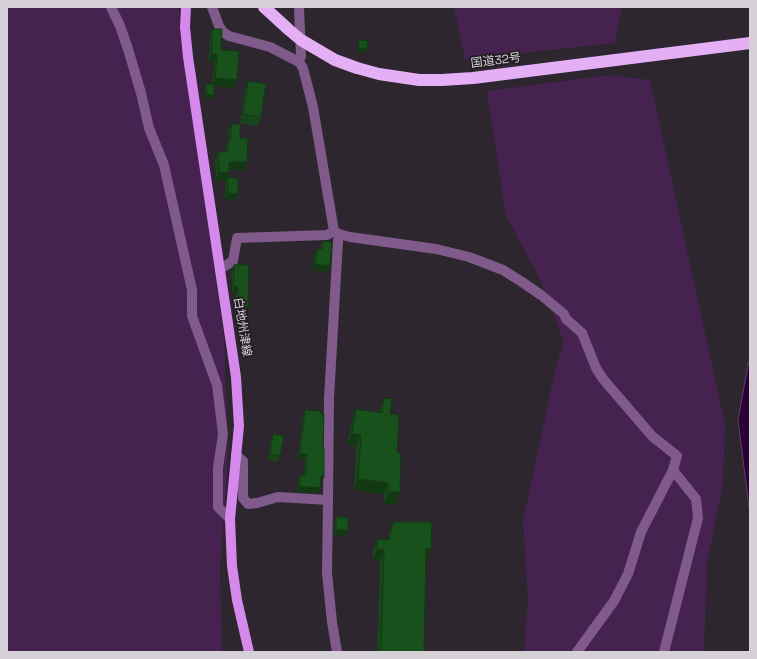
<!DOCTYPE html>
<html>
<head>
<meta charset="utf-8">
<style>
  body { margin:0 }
  #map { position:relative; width:757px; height:659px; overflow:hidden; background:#2d262f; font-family:"Space Grotesk",sans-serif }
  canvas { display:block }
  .frame { position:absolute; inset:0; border:8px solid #d6d1d7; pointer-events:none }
</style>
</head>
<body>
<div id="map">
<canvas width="757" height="659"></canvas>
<div class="frame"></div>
</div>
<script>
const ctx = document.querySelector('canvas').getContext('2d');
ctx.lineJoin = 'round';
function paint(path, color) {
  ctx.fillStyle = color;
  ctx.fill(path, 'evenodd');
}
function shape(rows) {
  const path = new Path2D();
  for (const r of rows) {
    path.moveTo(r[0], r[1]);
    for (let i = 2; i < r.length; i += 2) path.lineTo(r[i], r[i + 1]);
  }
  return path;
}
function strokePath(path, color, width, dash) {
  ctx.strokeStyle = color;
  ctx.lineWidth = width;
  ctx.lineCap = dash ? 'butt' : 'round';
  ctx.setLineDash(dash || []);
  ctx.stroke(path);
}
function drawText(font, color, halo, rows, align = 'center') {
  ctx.font = font + ' "Space Grotesk","Noto Sans JP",sans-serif';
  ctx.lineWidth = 3.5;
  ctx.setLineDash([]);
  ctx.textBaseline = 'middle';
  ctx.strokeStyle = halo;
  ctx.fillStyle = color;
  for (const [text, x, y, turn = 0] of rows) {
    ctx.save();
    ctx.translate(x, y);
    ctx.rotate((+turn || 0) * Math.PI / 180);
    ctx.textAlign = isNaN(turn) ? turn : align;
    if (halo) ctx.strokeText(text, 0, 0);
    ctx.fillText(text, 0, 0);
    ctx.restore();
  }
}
paint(shape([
  [7,7,179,7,180,34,224,337,228,460,220,568,222,652,7,652],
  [454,7,622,7,615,43,465,59],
  [609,75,650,80,725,425,723,484,707,563,704,652,524,652,528,599,523,521,556,366,564,342,538,275,506,216,487,91]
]), '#45224f');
const water = shape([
  [750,359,750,515,738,420,748,365,750,359]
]);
paint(water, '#2b0136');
strokePath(water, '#5e3f66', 1);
strokePath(shape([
  [111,7,120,26,128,49,141,93,149,128,164,165,192,290,192,316,217,385,223,434,218,468,218,507,230,519],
  [212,7,219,26,223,32,229,36,270,47,299,62,303,68,313,107,334,231],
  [299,7,301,56,299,62],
  [334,231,339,234,350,237,436,249,469,257,503,270,522,282,541,295,564,314,566,319,582,333,596,368,603,379,652,436,677,456,673,470,641,532,628,574,614,601,577,652],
  [220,269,233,261,237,238,327,235,334,231],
  [236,455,243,461,243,498,248,504,257,503,278,497,328,500],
  [337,652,332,622,327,573,328,500,329,398,338,241,339,234],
  [664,652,698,518,696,499,673,470]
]), '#7f5a8a', 10);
strokePath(shape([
  [186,7,185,27,188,57,236,377,239,426,230,519,232,566,237,600,249,652]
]), '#d589ec', 10);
strokePath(shape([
  [264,7,288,29,301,40,335,60,357,68,379,74,419,80,442,80,473,78,750,43]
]), '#e4aff5', 12);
paint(shape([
  [212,29,221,50,234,88,214,86,214,95,213,98,205,98,205,87,206,84,212,84,214,62,209,62,210,37],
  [248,81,261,117,258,126,240,123,245,90],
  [231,124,240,138,247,162,245,170,229,170,229,172,227,180,216,181,215,160,218,152,226,151,226,146,228,141,228,132],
  [227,178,238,193,236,199,225,200,225,184],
  [323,241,330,266,328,272,313,270,314,255,317,249,320,249],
  [234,265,248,307,246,313,235,313,236,293,232,293,232,271],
  [384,398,390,414,397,452,396,504,384,504,384,494,354,490,356,446,347,445,352,421,356,409,379,413,380,409],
  [305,410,320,413,322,482,320,482,320,488,318,493,297,492,298,480,300,475,304,475,305,459,298,459,303,415],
  [273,434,280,456,278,462,268,460,271,440],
  [336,517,346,536,334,536,334,523],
  [393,522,431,549,426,561,424,652,377,652,380,561,373,561,373,551,377,539,388,539,389,533]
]), '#164619');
paint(shape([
  [358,49,367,49,366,52,357,52],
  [212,54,217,54,214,62,209,62],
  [215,78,237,80,234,88,212,86],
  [206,95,214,95,213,98,205,98],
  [229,162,247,162,245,170,226,170],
  [229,172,227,180,216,181,219,173],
  [238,193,236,199,225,200,228,194],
  [315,264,330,266,328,272,313,270],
  [234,287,238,287,236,293,232,293],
  [238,307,248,307,246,313,235,313],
  [352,434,361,435,356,446,347,445],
  [300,453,307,454,305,459,298,459],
  [321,476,324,477,322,482,319,482],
  [358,479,388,483,384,494,354,490],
  [299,486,320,488,318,493,297,492],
  [388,492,400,492,396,504,384,504],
  [336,530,348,530,346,536,334,536],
  [377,549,384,550,380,561,373,561],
  [426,549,431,549,427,561,422,561]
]), '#123914');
const building = shape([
  [212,29,222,29,221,50,239,51,237,80,215,78,217,54,212,54,212,29],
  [359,40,368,41,367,49,358,49,359,40],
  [248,81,266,84,261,117,243,114,248,81],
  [206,84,214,84,214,95,206,95,206,84],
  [231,124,240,124,240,138,248,138,247,162,229,162,229,172,219,173,218,152,228,151,229,138,231,139,231,124],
  [227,178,238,178,238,193,228,194,227,178],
  [323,241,332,242,330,266,315,264,317,249,322,249,323,241],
  [234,265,249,265,248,307,238,307,238,287,234,287,234,265],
  [384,398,392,399,390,414,399,415,397,452,401,453,400,492,388,492,388,483,358,479,361,435,352,434,356,409,382,413,384,398],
  [305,410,321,411,320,413,324,414,323,448,324,448,324,477,321,476,320,488,299,486,300,475,306,475,307,454,300,453,305,410],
  [273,434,284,436,280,456,270,454,273,434],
  [336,517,348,517,348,530,336,530,336,517],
  [393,522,432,522,431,549,426,549,424,652,381,652,384,550,377,549,377,539,389,540,393,522]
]);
paint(building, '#19511d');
strokePath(building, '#123914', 1);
drawText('12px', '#d6d1d7', '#231c25', [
  ["国道32号",496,61,-7],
  ["白地州津線",242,327,81]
]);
</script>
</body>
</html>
